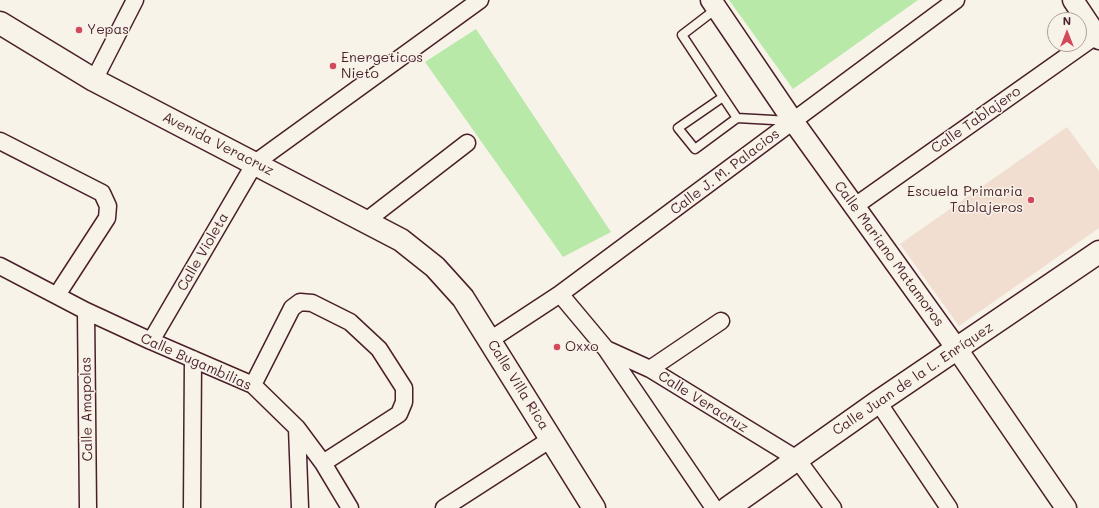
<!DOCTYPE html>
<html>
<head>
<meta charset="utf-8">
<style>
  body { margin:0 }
  #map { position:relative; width:1099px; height:508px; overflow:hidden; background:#f7f3e8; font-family:Mali,sans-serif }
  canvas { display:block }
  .north { position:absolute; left:1047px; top:12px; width:40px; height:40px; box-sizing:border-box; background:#f7f3e8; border:1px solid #b29e9c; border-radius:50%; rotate:0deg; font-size:11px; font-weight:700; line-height:16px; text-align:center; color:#4a1f2b }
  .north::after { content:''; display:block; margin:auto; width:14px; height:18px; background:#d1495b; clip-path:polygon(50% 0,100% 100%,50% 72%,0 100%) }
</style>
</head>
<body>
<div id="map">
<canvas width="1099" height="508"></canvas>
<div class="north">N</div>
</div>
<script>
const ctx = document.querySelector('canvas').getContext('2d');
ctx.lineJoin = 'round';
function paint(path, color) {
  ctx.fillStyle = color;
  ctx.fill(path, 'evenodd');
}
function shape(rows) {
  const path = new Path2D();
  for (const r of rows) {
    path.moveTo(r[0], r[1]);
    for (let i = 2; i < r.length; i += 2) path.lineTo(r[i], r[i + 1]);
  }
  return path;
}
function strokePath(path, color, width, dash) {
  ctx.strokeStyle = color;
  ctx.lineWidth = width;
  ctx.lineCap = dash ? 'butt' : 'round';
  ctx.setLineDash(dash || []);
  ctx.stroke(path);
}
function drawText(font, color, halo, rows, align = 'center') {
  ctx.font = font + ' Mali,sans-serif';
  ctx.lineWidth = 3;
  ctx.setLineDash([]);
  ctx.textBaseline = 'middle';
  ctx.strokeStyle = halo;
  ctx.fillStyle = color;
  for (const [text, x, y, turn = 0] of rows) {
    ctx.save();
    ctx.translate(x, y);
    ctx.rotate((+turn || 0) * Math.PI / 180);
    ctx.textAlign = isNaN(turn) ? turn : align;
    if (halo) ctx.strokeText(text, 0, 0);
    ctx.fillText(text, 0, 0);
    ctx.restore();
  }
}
paint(shape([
  [1067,127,1099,171,1099,228,959,326,900,244]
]), '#f1ded0');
paint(shape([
  [729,0,918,0,793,89],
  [476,29,611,232,563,257,425,62]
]), '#b8e9a9');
const service = shape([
  [716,9,682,35,723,97,737,118,791,121],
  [723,97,678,128,695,149,737,118]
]);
const minor = shape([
  [94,80,135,0],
  [0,141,102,193,108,206,107,218,57,295],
  [855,206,1097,35],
  [366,221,467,143],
  [0,266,86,311,151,341,253,385,297,428,323,463,350,508],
  [560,294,606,349,714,508],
  [86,311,88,508],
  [490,340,560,294,956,0],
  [151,341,255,163,480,0],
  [606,349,650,369,797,459,833,508],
  [650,369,721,321],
  [253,385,292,308,300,302,312,303,350,322,379,349,404,388,404,402,399,414,323,463],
  [878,402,949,508],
  [297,428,300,508],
  [192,508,193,359],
  [444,508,551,439]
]);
const tertiary = shape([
  [711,0,793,121,957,349,1066,508],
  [1073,0,1099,39]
]);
const secondary = shape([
  [0,23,94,80,401,240,435,267,463,298,594,508],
  [728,508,878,402,1099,252]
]);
strokePath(service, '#4a1f2b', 11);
strokePath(minor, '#4a1f2b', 19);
strokePath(tertiary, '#4a1f2b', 23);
strokePath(secondary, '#4a1f2b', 25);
strokePath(service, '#f7f3e8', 8);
strokePath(minor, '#f7f3e8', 16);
strokePath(tertiary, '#f7f3e8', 20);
strokePath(secondary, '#f7f3e8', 22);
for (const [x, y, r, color] of [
  [79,30,4,"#d1495b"],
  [333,66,4,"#d1495b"],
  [1031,200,4,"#d1495b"],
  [557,347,4,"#d1495b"]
]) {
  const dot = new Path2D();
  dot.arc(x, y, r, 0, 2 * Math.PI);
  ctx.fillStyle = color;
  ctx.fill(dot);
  strokePath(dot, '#f7f3e8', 1.5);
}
drawText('14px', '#4a1f2b', '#f7f3e8', [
  ["Yepas",87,30],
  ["Energeticos",341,58],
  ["Nieto",341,74],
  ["Escuela Primaria",1023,192,"right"],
  ["Tablajeros",1023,208,"right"],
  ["Oxxo",565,347]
], 'left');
drawText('14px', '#4a1f2b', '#f7f3e8', [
  ["Calle Tablajero",976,120,-35],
  ["Avenida Veracruz",218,144,27],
  ["Calle J. M. Palacios",725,172,-37],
  ["Calle Violeta",203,252,-60],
  ["Calle Mariano Matamoros",889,254,54],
  ["Calle Bugambilias",196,362,24],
  ["Calle Juan de la L. Enríquez",913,379,-34],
  ["Calle Villa Rica",518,385,58],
  ["Calle Veracruz",703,402,32],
  ["Calle Amapolas",87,409,-91]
]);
</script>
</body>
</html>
